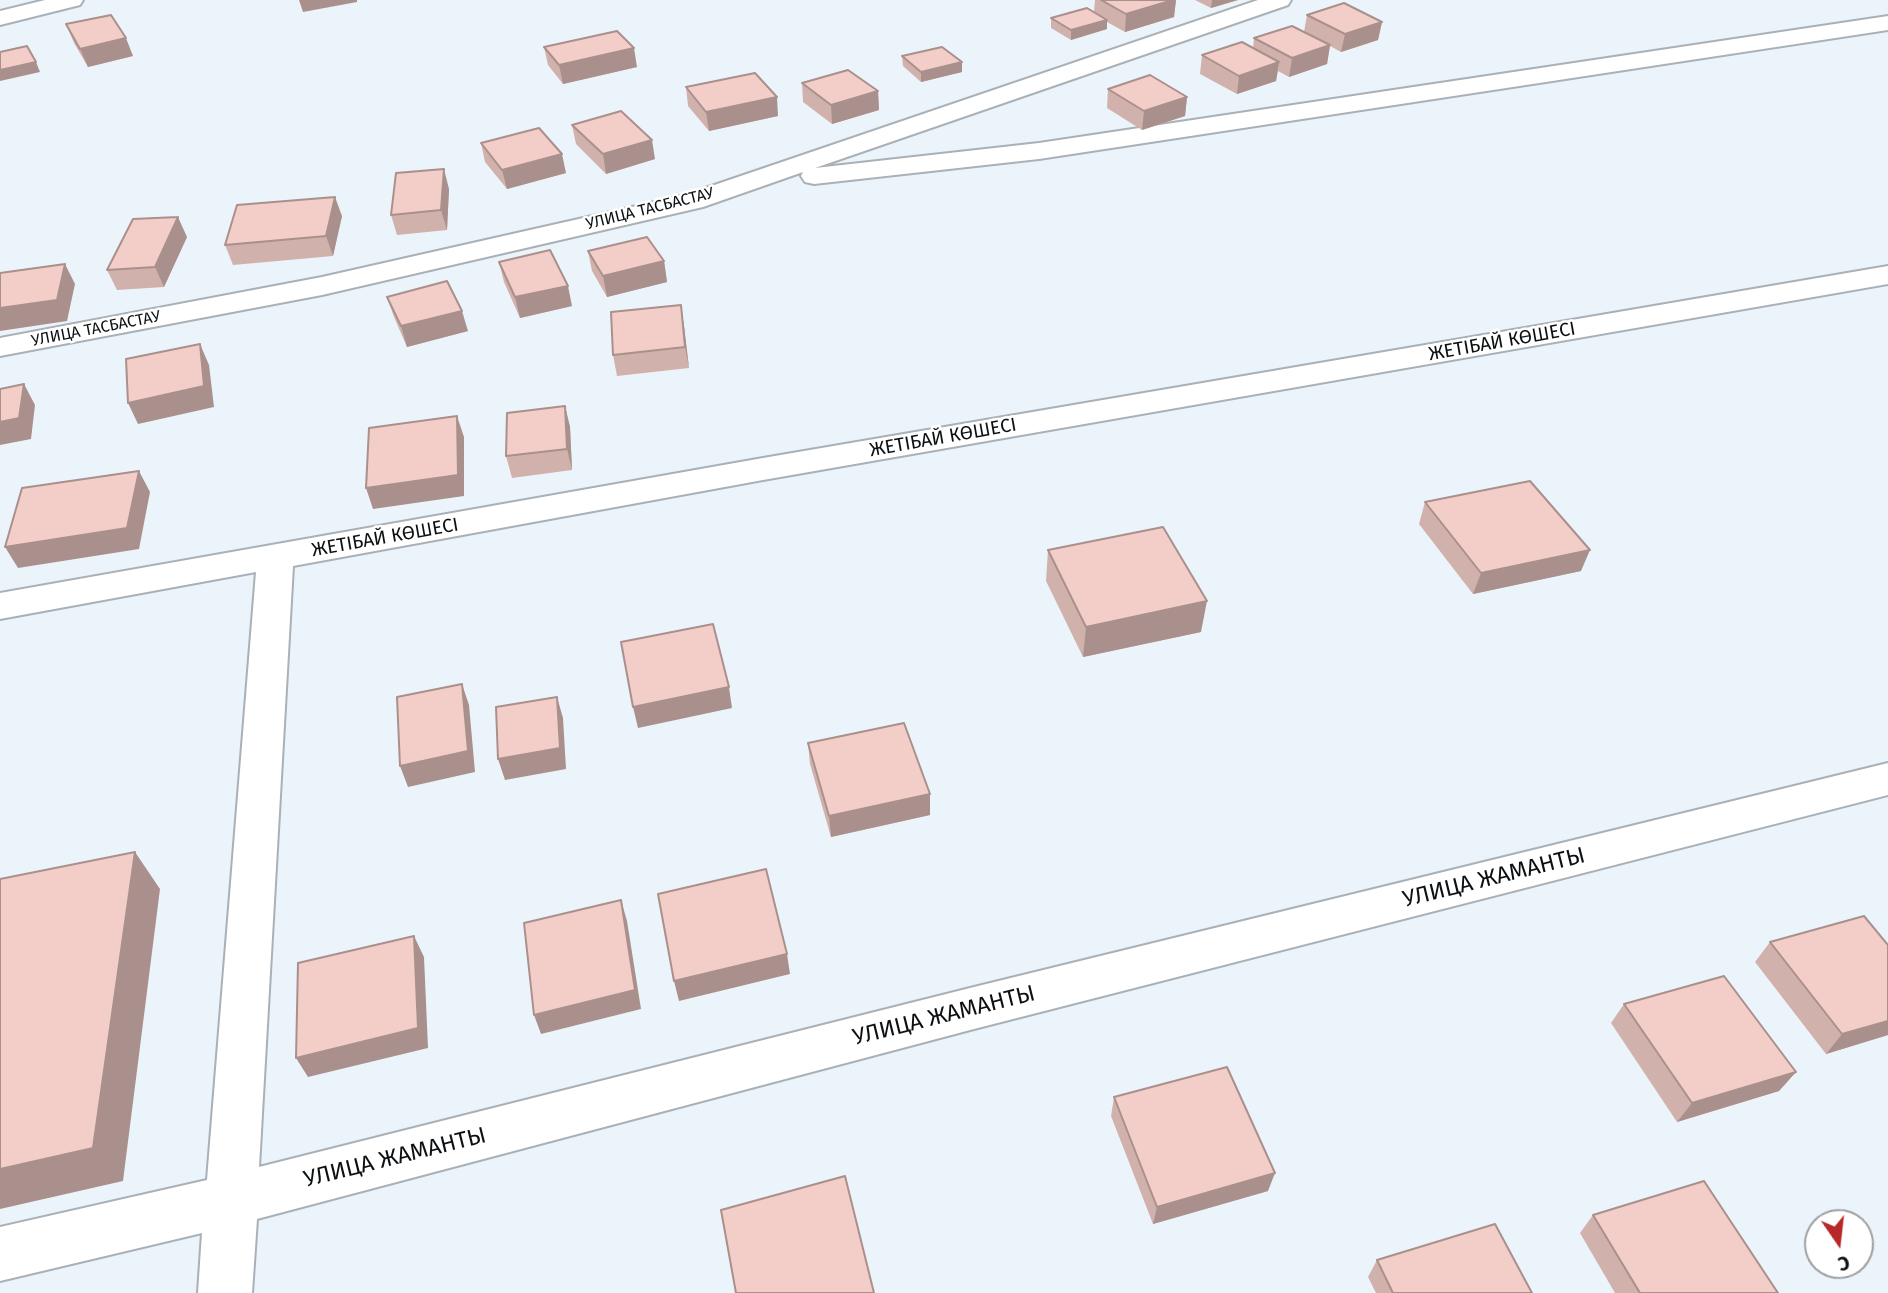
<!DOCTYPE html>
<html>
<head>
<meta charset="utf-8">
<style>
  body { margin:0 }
  #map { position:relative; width:1888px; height:1293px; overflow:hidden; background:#ecf4fb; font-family:"Fira Sans",sans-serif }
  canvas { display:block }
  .north { position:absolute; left:1804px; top:1209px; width:70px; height:70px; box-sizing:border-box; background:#fff; border:2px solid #9e9fa0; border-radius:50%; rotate:166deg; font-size:19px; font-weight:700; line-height:28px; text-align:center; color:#0d1012 }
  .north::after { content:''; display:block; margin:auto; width:24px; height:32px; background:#b82829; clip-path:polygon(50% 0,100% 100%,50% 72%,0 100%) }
</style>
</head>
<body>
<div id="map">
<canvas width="1888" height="1293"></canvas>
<div class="north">С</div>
</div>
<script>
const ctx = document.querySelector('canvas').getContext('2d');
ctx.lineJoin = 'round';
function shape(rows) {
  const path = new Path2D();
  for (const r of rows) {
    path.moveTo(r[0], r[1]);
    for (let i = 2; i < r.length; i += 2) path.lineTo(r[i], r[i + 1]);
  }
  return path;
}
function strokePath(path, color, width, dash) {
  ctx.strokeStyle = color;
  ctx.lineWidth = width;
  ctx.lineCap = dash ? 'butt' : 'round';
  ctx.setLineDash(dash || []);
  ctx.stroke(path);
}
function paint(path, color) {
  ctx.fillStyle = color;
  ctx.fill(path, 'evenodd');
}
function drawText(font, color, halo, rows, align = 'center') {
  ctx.font = font + ' "Fira Sans",sans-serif';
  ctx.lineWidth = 5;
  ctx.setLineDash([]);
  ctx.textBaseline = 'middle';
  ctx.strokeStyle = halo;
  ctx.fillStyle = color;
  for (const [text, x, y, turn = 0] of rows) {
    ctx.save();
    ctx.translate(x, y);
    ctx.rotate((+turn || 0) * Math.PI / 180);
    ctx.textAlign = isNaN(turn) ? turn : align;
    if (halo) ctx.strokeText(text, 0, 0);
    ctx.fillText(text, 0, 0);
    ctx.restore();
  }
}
const street = shape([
  [45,0,83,0,80,5,0,25,0,11,45,0],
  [1258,0,1291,0,1288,5,815,168,1039,143,1888,16,1888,30,1039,159,814,184,805,182,801,176,803,172,703,207,322,295,0,356,0,338,322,277,685,195,1258,0],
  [1888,266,1888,284,763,480,293,566,259,1167,974,987,1888,763,1888,795,974,1029,257,1219,252,1293,198,1293,202,1233,0,1281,0,1227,207,1180,256,572,0,619,0,593,763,458,1888,266]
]);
strokePath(street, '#a9b1b7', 4);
paint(street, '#fff');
paint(shape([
  [1095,0,1176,0,1174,17,1125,32,1107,22,1107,29,1071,40,1051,28,1051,18,1094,12],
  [1195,0,1238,0,1211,8],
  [1307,15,1382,22,1378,40,1341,52,1330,46,1327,64,1289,77,1278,71,1276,81,1237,94,1200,74,1202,55,1253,48,1254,38,1304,32],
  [66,24,133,56,88,67,74,43],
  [544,47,637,67,563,84,548,65],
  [902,56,962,72,921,82,903,66],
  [802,83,878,91,879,110,832,124,803,102],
  [686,87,778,116,709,131,688,106],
  [1108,89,1187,97,1185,116,1142,130,1107,108],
  [572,125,655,159,606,174,576,144],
  [481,143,566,173,507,189,485,162],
  [449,189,447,230,397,235,391,215],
  [342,216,333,256,233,265,225,245],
  [187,237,164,287,117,290,107,270],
  [588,251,664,261,667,282,607,297,592,271],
  [499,262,572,306,520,318,504,282],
  [387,297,468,331,407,347,394,317],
  [684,326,689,368,617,376,613,355],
  [565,406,570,427,572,470,512,478,506,456],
  [1425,502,1581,571,1473,594,1419,524],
  [1048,550,1201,632,1083,657,1046,581],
  [808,743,930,815,831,837,810,764],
  [1770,942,1888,1035,1826,1054,1755,962],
  [1624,1004,1796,1072,1779,1091,1677,1122,1611,1023],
  [1114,1097,1268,1191,1153,1224,1111,1116],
  [1593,1215,1778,1293,1615,1293,1580,1233],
  [1377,1260,1532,1293,1376,1293,1368,1277]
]), '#d1b1ac');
paint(shape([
  [299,0,357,0,357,2,303,12],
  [1173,0,1176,0,1174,17,1125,32,1126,14],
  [1212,0,1238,0,1211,8],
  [1107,20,1107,29,1071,40,1071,30],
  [1382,22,1378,40,1341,52,1345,34],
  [126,38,133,56,88,67,80,49],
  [1330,45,1327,64,1289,77,1292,58],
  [634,48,637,67,563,84,559,65],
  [36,62,40,72,0,81,0,70],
  [962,62,962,72,921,82,921,72],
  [1279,62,1276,81,1237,94,1239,76],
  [878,91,879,110,832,124,831,105],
  [777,97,778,116,709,131,706,112],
  [1187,97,1185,116,1142,130,1144,111],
  [652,140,655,159,606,174,603,154],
  [562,154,566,173,507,189,502,170],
  [444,169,449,189,447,230,441,210],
  [335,197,342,216,333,256,326,236],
  [178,217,187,237,164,287,155,267],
  [664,261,667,282,607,297,603,276],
  [65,264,75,284,67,321,0,331,0,308],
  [568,286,572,306,520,318,515,297],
  [681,305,684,326,689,368,685,347],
  [462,311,468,331,407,347,401,326],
  [200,344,209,365,214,407,138,424,128,403],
  [24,384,35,405,31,439,0,445,0,422],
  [565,406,570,427,572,470,567,449],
  [457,416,464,437,464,496,373,509,366,488],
  [139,471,150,492,139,549,18,568,5,547],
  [1590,550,1581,571,1473,594,1481,573],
  [1207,601,1201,632,1083,657,1086,627],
  [462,684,469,705,475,772,408,787,400,766],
  [729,687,732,708,638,728,633,707],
  [557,697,563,718,566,769,505,780,498,759],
  [930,794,930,815,831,837,829,816],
  [135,852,160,889,123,1181,0,1209,0,1169],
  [621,900,627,921,641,1009,541,1034,534,1015],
  [414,936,424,957,428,1048,308,1077,296,1058],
  [787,954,790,974,679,1001,674,981],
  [1888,1021,1888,1035,1826,1054,1842,1034],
  [1796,1072,1779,1091,1677,1122,1692,1103],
  [1275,1173,1268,1191,1153,1224,1157,1207]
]), '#aa908c');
const building = shape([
  [1101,0,1173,0,1126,14,1101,0],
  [1344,3,1382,22,1345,34,1307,15,1344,3],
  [1087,8,1107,20,1071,30,1051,18,1087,8],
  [111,15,126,38,80,49,66,24,111,15],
  [1292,26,1330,45,1292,58,1254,38,1292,26],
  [617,31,634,48,559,65,544,47,617,31],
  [1242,42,1279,62,1239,76,1202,55,1242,42],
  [27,46,36,62,0,70,0,52,27,46],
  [942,47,962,62,921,72,902,56,942,47],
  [848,70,878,91,831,105,802,83,848,70],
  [755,73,777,97,706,112,686,87,755,73],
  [1150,75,1187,97,1144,111,1108,89,1150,75],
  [621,111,652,140,603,154,572,125,621,111],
  [539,128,562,154,502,170,481,143,539,128],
  [444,169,441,210,391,215,396,173,444,169],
  [335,197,326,236,225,245,237,205,335,197],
  [178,217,155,267,107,270,133,219,178,217],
  [647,237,664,261,603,276,588,251,647,237],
  [550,250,568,286,515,297,499,262,550,250],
  [65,264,57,300,0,308,0,273,65,264],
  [447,281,462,311,401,326,387,297,447,281],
  [681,305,685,347,613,355,611,312,681,305],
  [200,344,204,386,128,403,126,359,200,344],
  [24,384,19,418,0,422,0,389,24,384],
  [565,406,567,449,506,456,507,413,565,406],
  [457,416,458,475,366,488,369,428,457,416],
  [139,471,127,528,5,547,22,488,139,471],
  [1530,481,1590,550,1481,573,1425,502,1530,481],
  [1163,527,1207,601,1086,627,1048,550,1163,527],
  [713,624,729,687,633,707,621,642,713,624],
  [462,684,468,751,400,766,397,697,462,684],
  [557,697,560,748,498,759,496,707,557,697],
  [904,723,930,794,829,816,808,743,904,723],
  [135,852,93,1148,0,1169,0,879,135,852],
  [766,869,787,954,674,981,658,894,766,869],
  [621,900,635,990,534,1015,524,923,621,900],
  [1864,916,1888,945,1888,1021,1842,1034,1770,942,1864,916],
  [414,936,418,1028,296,1058,298,963,414,936],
  [1724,976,1796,1072,1692,1103,1624,1004,1724,976],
  [1227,1067,1275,1173,1157,1207,1114,1097,1227,1067],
  [845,1176,874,1293,736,1293,721,1210,845,1176],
  [1704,1181,1778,1293,1640,1293,1593,1215,1704,1181],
  [1495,1224,1532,1293,1393,1293,1377,1260,1495,1224]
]);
paint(building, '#f3cec8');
strokePath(building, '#aa908c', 2);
drawText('16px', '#0d1012', '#fff', [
  ["УЛИЦА ТАСБАСТАУ",650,209,-14],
  ["УЛИЦА ТАСБАСТАУ",96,329,-11]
]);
drawText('19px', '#0d1012', '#fff', [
  ["ЖЕТІБАЙ КӨШЕСІ",1502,342,-10],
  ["ЖЕТІБАЙ КӨШЕСІ",943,438,-10],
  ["ЖЕТІБАЙ КӨШЕСІ",385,538,-10]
]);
drawText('23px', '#0d1012', '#fff', [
  ["УЛИЦА ЖАМАНТЫ",1494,878,-14],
  ["УЛИЦА ЖАМАНТЫ",944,1016,-14],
  ["УЛИЦА ЖАМАНТЫ",395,1158,-14]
]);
</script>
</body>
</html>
